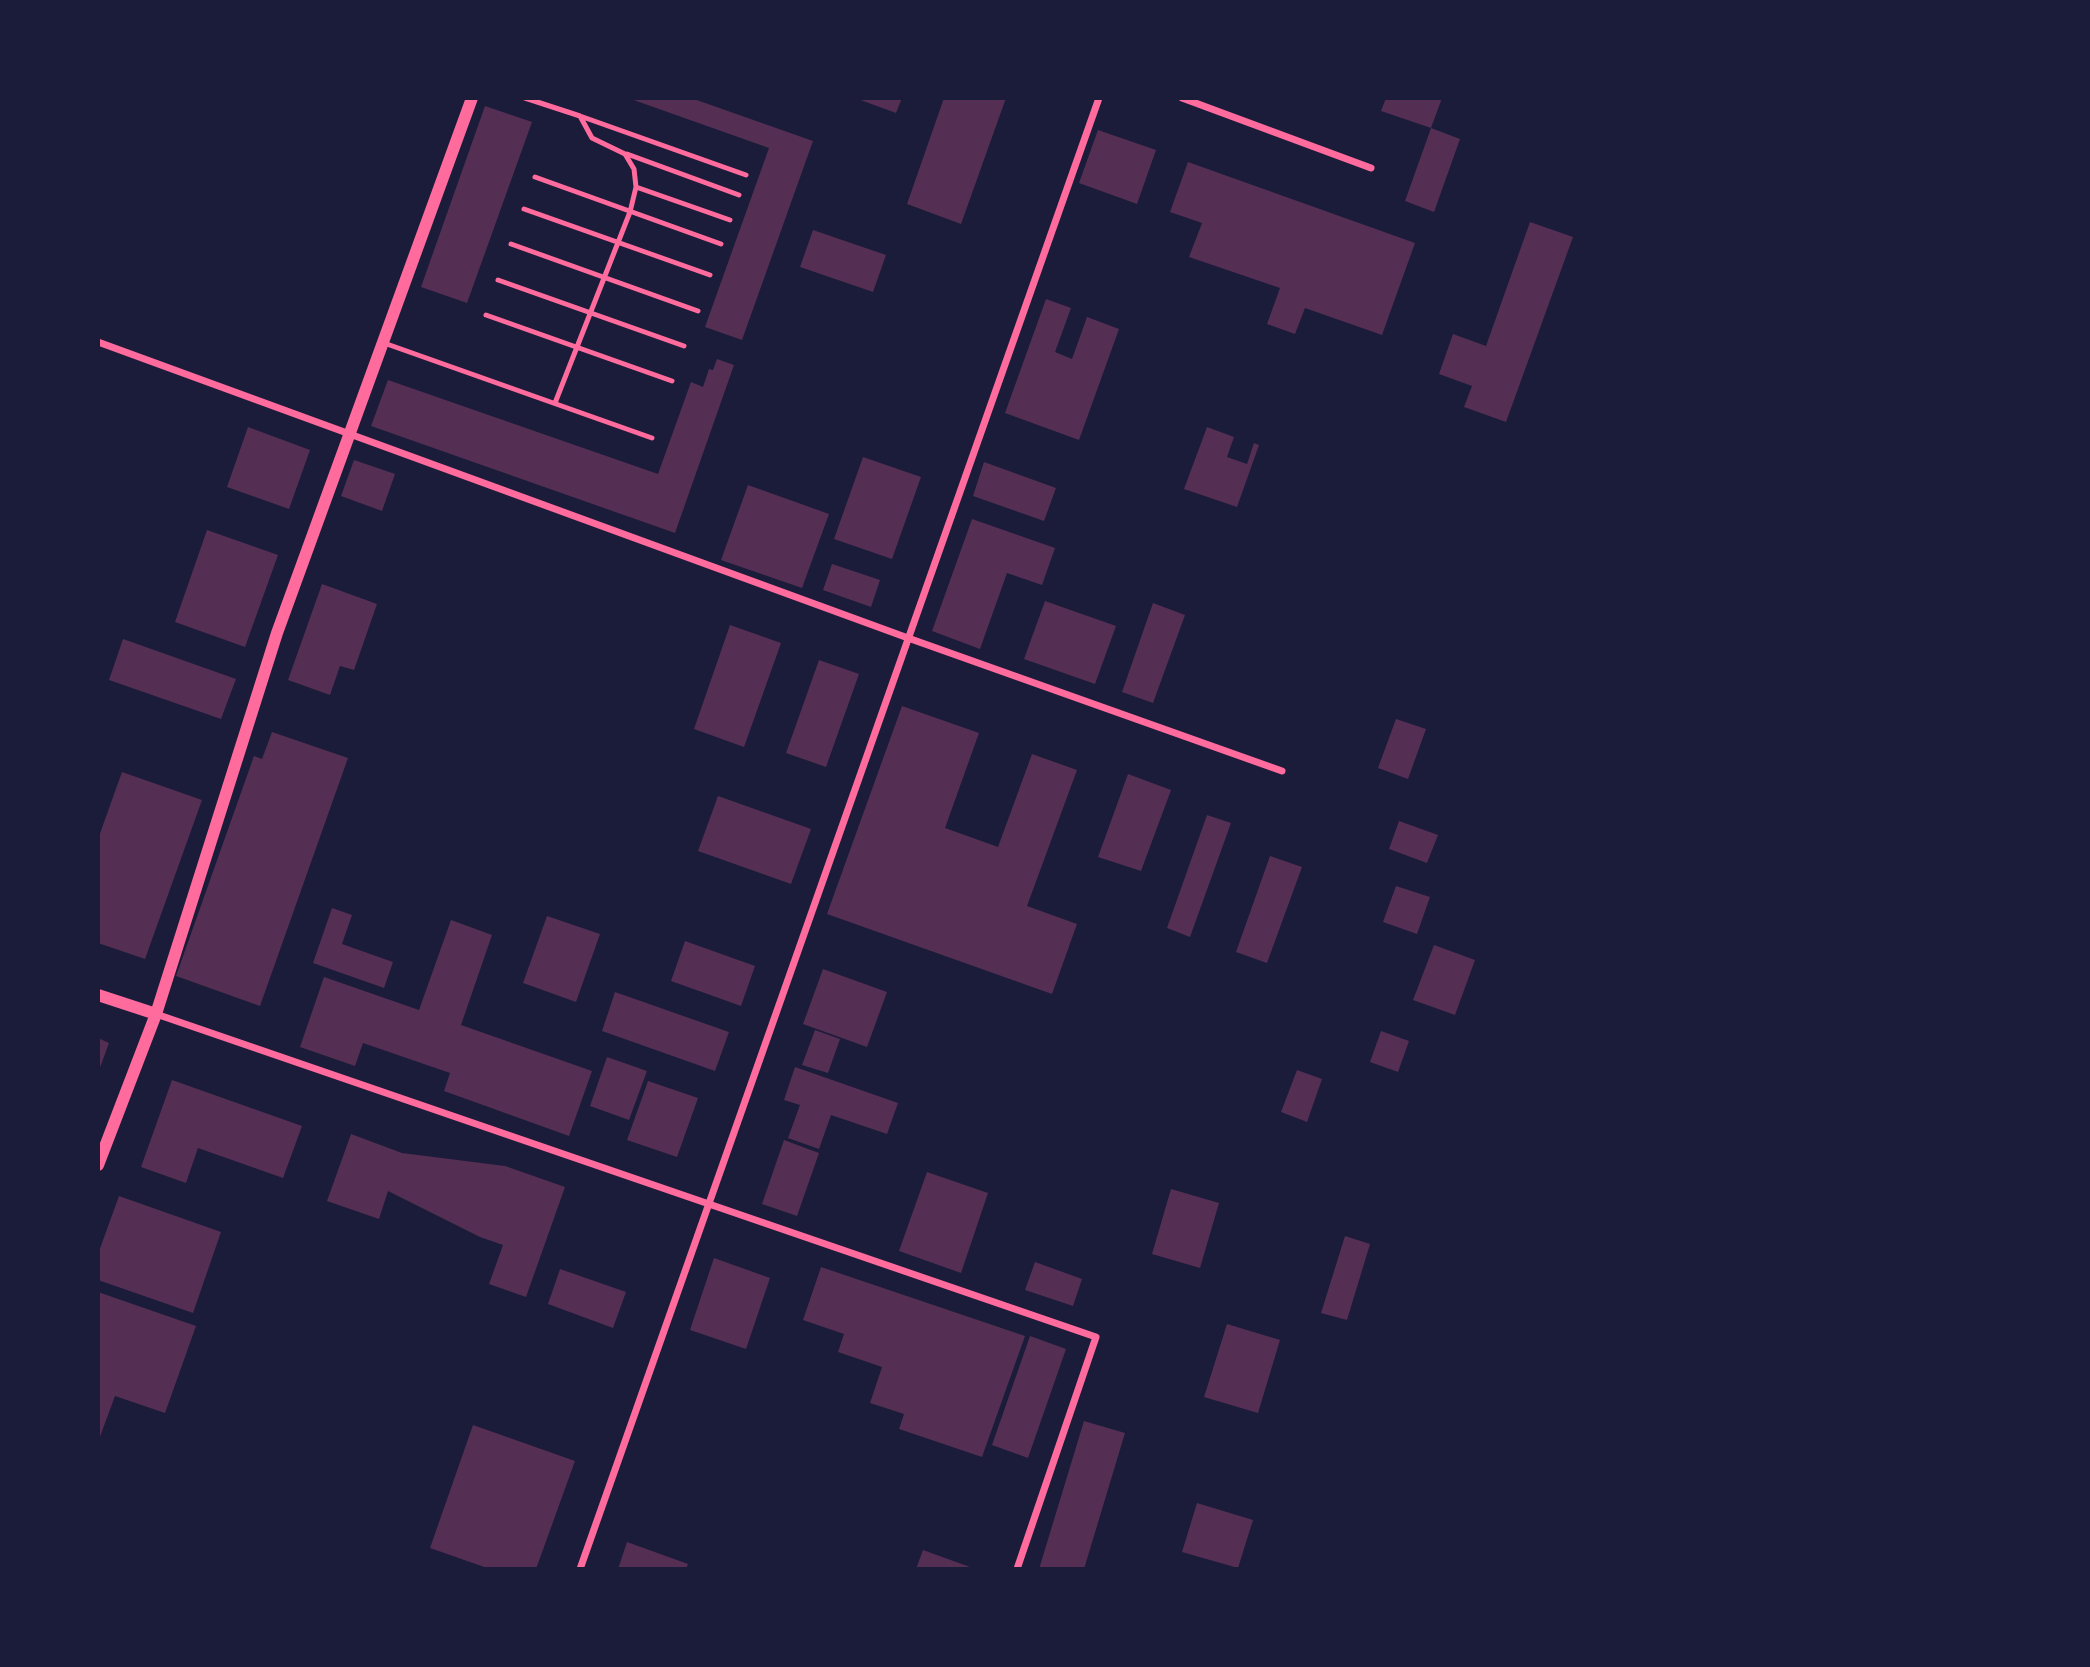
<!DOCTYPE html>
<html>
<head>
<meta charset="utf-8">
<style>
  body { margin:0 }
  #map { position:relative; width:2090px; height:1667px; overflow:hidden; background:#1b1b3a; font-family:"Noto Sans",sans-serif }
  canvas { display:block }
  .frame { position:absolute; inset:0; border:100px solid #1b1b3a; pointer-events:none }
</style>
</head>
<body>
<div id="map">
<canvas width="2090" height="1667"></canvas>
<div class="frame"></div>
</div>
<script>
const ctx = document.querySelector('canvas').getContext('2d');
ctx.lineJoin = 'round';
function paint(path, color) {
  ctx.fillStyle = color;
  ctx.fill(path, 'evenodd');
}
function shape(rows) {
  const path = new Path2D();
  for (const r of rows) {
    path.moveTo(r[0], r[1]);
    for (let i = 2; i < r.length; i += 2) path.lineTo(r[i], r[i + 1]);
  }
  return path;
}
function strokePath(path, color, width, dash) {
  ctx.strokeStyle = color;
  ctx.lineWidth = width;
  ctx.lineCap = dash ? 'butt' : 'round';
  ctx.setLineDash(dash || []);
  ctx.stroke(path);
}
paint(shape([
  [628,98,691,98,813,141,742,340,705,327,769,148],
  [855,98,902,98,896,113],
  [944,98,1006,98,961,224,907,204],
  [1386,98,1442,98,1431,128,1460,139,1434,212,1405,201,1431,128,1381,111],
  [485,106,532,122,467,303,421,287],
  [1098,130,1156,150,1137,204,1079,183],
  [1188,162,1415,243,1382,335,1305,308,1295,334,1267,324,1280,288,1189,257,1202,223,1170,212],
  [1530,222,1573,237,1506,422,1464,407,1472,386,1439,374,1453,334,1486,346],
  [813,230,886,255,873,292,800,267],
  [1046,299,1071,308,1055,352,1072,359,1087,317,1119,329,1079,440,1005,413],
  [717,359,734,365,675,533,371,426,388,380,658,474,691,382,703,387,709,369,713,370],
  [248,427,310,450,289,509,227,487],
  [1207,427,1234,437,1227,457,1247,464,1254,443,1259,445,1237,507,1184,489],
  [863,457,921,477,892,559,834,539],
  [354,460,395,474,382,511,341,496],
  [984,462,1056,488,1044,521,973,496],
  [748,485,829,514,802,588,721,560],
  [972,519,1055,548,1042,585,1007,573,980,649,932,631],
  [207,530,278,555,245,647,175,622],
  [832,564,880,580,871,607,823,590],
  [322,584,377,604,354,670,340,666,330,695,288,680],
  [1045,601,1116,626,1095,684,1024,659],
  [1153,603,1185,615,1153,703,1122,692],
  [730,625,781,643,744,747,694,729],
  [123,639,236,679,221,719,109,680],
  [819,660,859,674,826,767,786,753],
  [902,706,979,733,945,828,998,847,1032,754,1077,770,1027,906,1077,924,1052,994,827,914],
  [1396,719,1426,729,1408,779,1378,768],
  [272,732,348,758,260,1006,176,976,254,756,262,759],
  [122,772,202,800,145,959,98,943,98,839],
  [1128,774,1171,790,1141,871,1098,857],
  [718,796,811,829,791,884,698,851],
  [1207,815,1231,823,1190,937,1167,928],
  [1399,821,1438,835,1427,863,1389,849],
  [1270,856,1302,867,1267,963,1236,952],
  [1396,886,1430,897,1417,934,1383,922],
  [332,908,352,915,342,944,393,962,384,988,313,963],
  [547,916,600,934,576,1002,523,983],
  [451,920,492,935,461,1025,592,1071,569,1136,444,1091,450,1073,363,1043,355,1066,300,1047,324,977,419,1010],
  [685,941,755,966,741,1006,671,981],
  [1434,945,1475,960,1455,1015,1413,1000],
  [823,969,887,992,867,1047,803,1024],
  [615,992,729,1032,715,1071,602,1031],
  [815,1030,840,1039,828,1073,802,1065],
  [1381,1031,1409,1041,1398,1072,1370,1062],
  [98,1038,109,1043,98,1073],
  [607,1057,647,1071,629,1120,590,1106],
  [795,1067,898,1103,887,1134,831,1115,819,1149,788,1138,800,1105,784,1100],
  [1297,1070,1322,1079,1307,1122,1281,1112],
  [172,1080,302,1126,283,1178,198,1148,186,1183,141,1167],
  [648,1081,698,1098,677,1157,627,1140],
  [351,1134,402,1153,505,1166,565,1187,526,1297,489,1284,503,1245,480,1237,388,1191,379,1219,327,1201],
  [784,1140,819,1153,797,1216,762,1204],
  [927,1172,988,1193,961,1273,899,1251],
  [1171,1189,1219,1203,1200,1268,1152,1254],
  [119,1196,221,1232,193,1313,98,1280,98,1254],
  [1345,1236,1370,1244,1347,1320,1321,1313],
  [714,1258,770,1278,746,1349,690,1330],
  [1035,1262,1082,1279,1073,1306,1025,1290],
  [821,1267,1025,1336,982,1457,899,1429,904,1414,870,1403,882,1367,838,1352,844,1334,803,1320],
  [560,1269,626,1292,613,1328,548,1304],
  [98,1292,196,1326,165,1413,115,1396,98,1442],
  [1227,1324,1280,1340,1258,1413,1204,1397],
  [1030,1336,1066,1349,1028,1458,992,1445],
  [1084,1421,1125,1433,1084,1569,1039,1569],
  [473,1425,575,1461,536,1569,490,1569,430,1548],
  [1197,1503,1253,1520,1238,1568,1182,1552],
  [627,1542,688,1564,686,1569,618,1569],
  [923,1550,970,1567,969,1569,916,1569]
]), '#542f53');
strokePath(shape([
  [525,98,580,116,592,138,625,154,634,169,636,187,630,212,555,403],
  [580,116,746,175],
  [627,154,739,195],
  [535,177,721,244],
  [636,187,730,220],
  [524,209,710,275],
  [511,244,698,311],
  [498,280,684,346],
  [486,315,672,381],
  [384,343,652,438]
]), '#ff6b9d', 5);
strokePath(shape([
  [1182,98,1371,168],
  [98,342,908,638,1282,771],
  [156,1014,1096,1337,1017,1569],
  [580,1569,1099,98]
]), '#ff6b9d', 7);
strokePath(shape([
  [98,995,156,1014],
  [98,1165,156,1014,277,633,472,98]
]), '#ff6b9d', 12);
</script>
</body>
</html>
